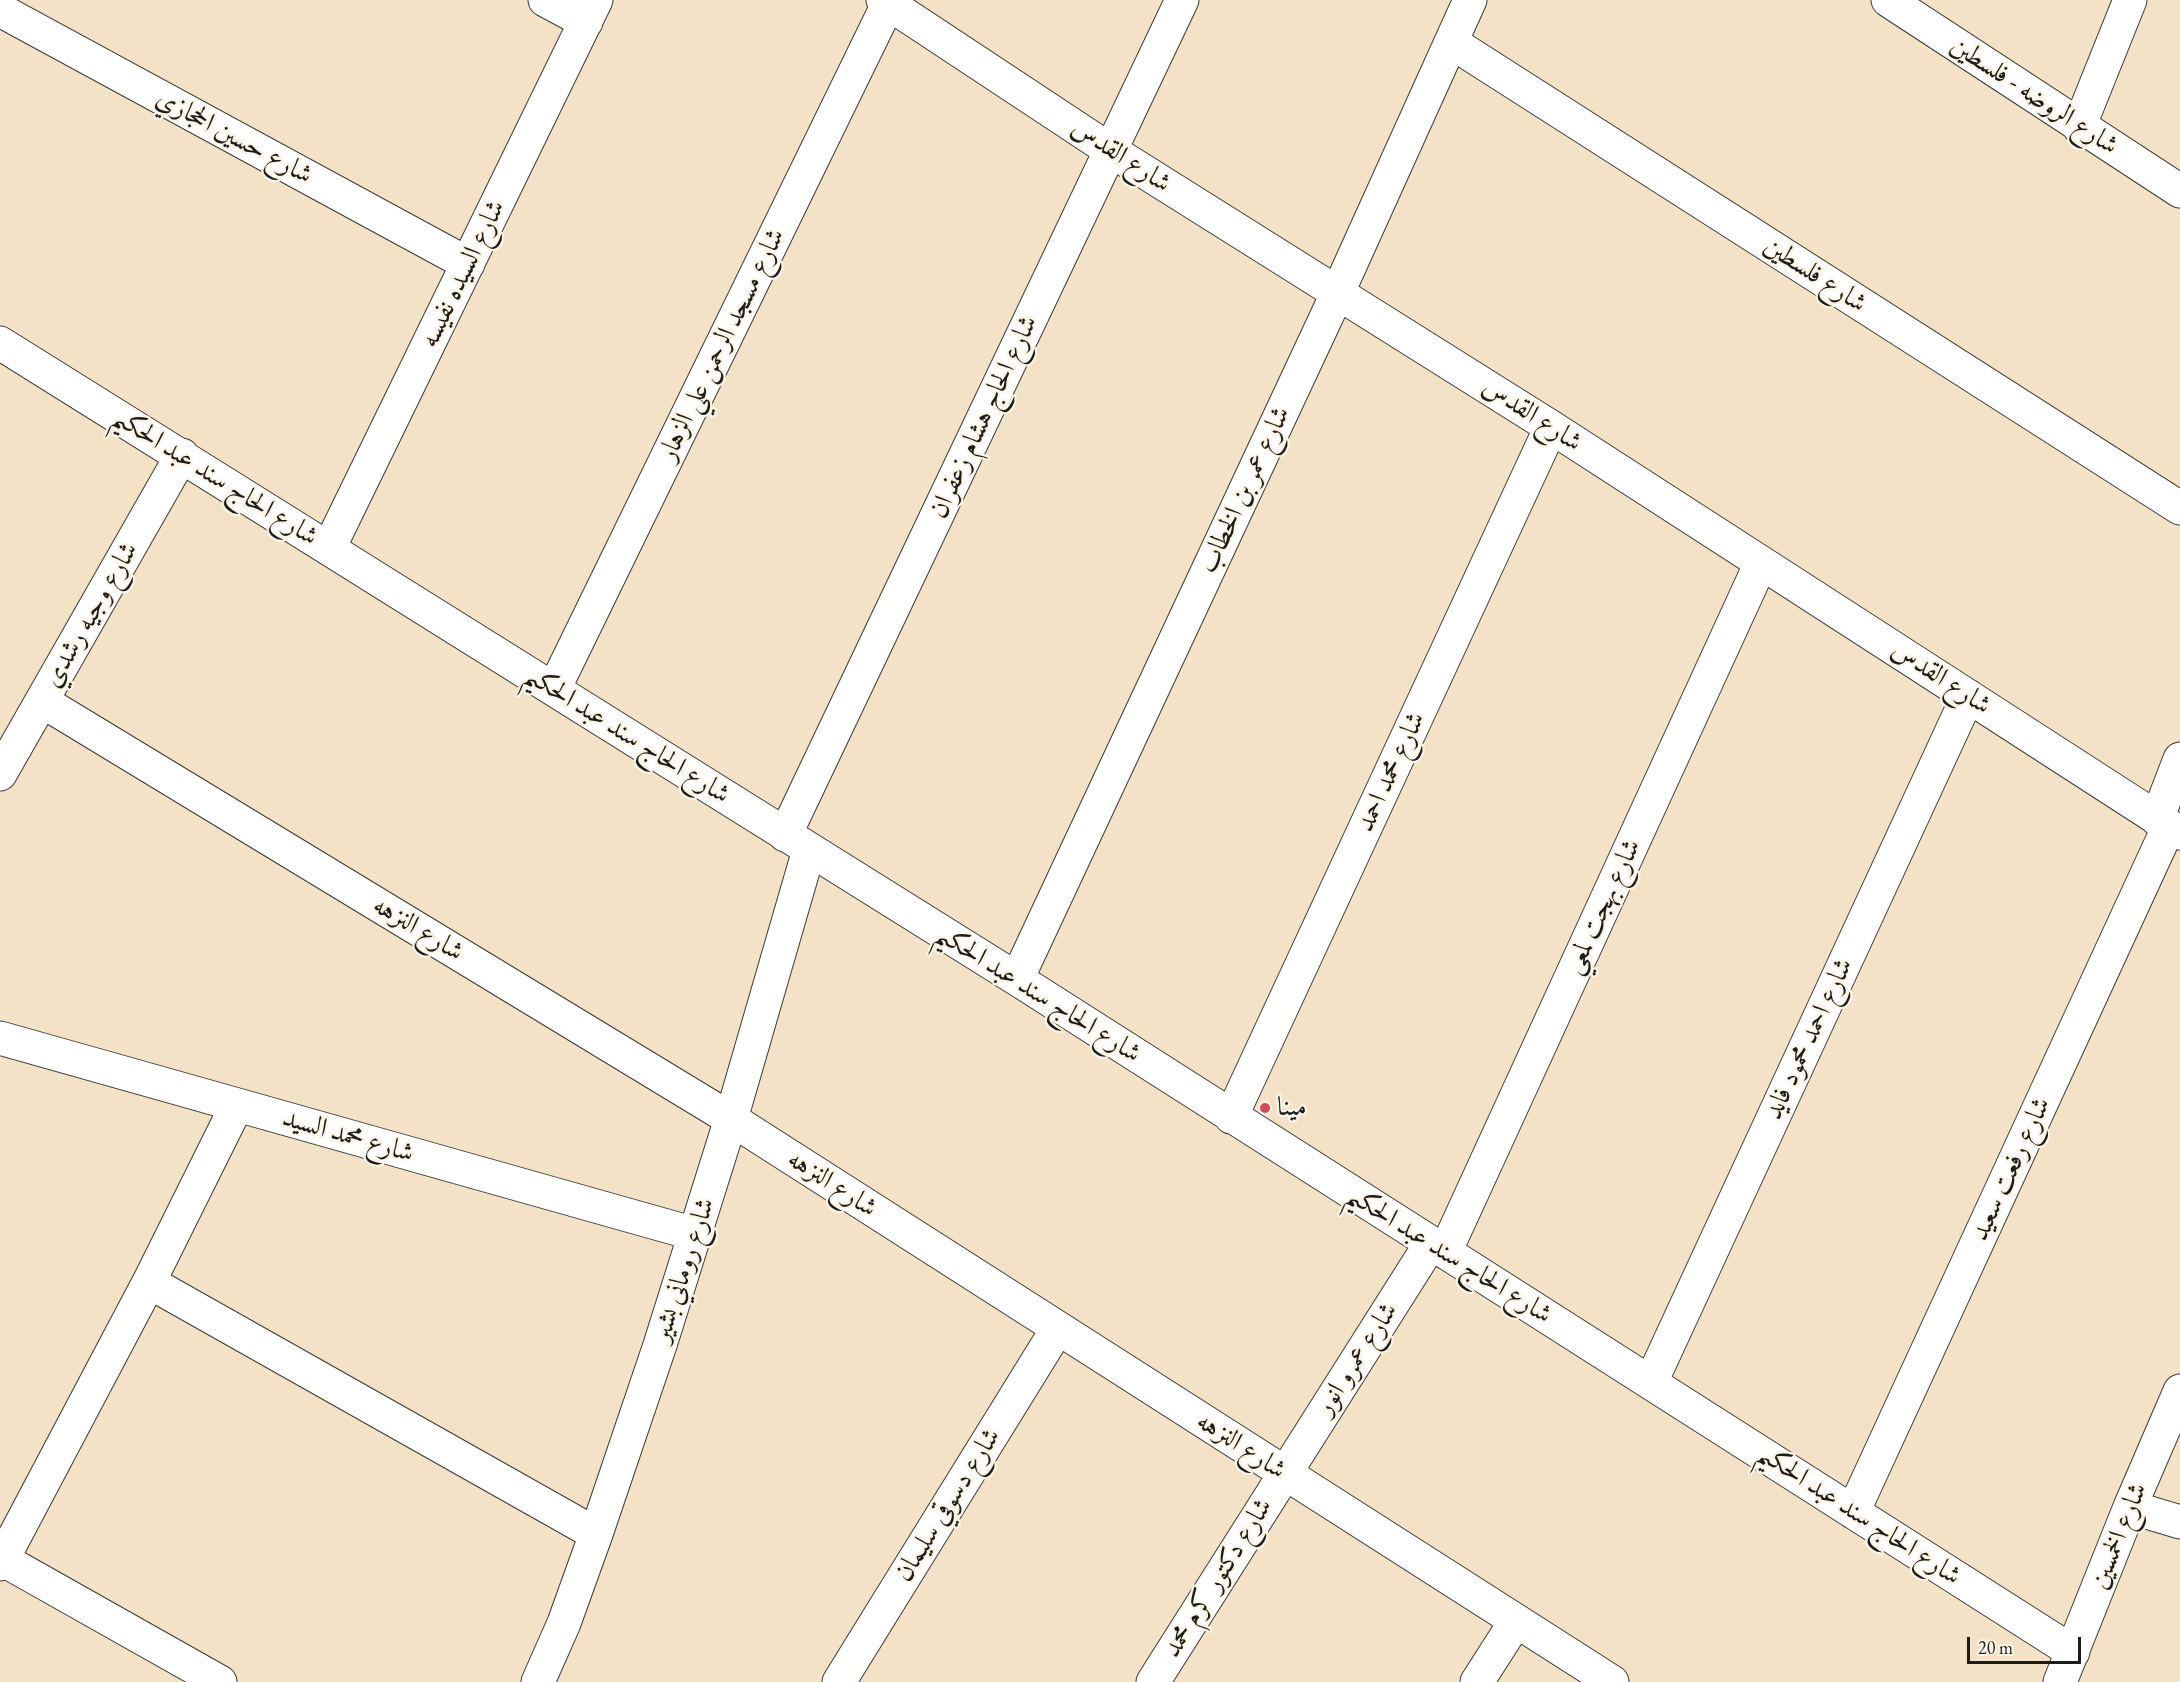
<!DOCTYPE html>
<html>
<head>
<meta charset="utf-8">
<style>
  body { margin:0 }
  #map { position:relative; width:2180px; height:1682px; overflow:hidden; background:#f3e2c6; font-family:"EB Garamond",serif }
  canvas { display:block }
  .scale { position:absolute; left:1967px; top:1637px; width:114px; height:27px; box-sizing:border-box; border:3px solid #1c1c1c; border-top:0; padding-left:8px; font-size:18px; line-height:21px; white-space:nowrap; color:#1c1c1c; -webkit-text-stroke:4px #fcf5e5; paint-order:stroke }
</style>
</head>
<body>
<div id="map">
<canvas width="2180" height="1682"></canvas>
<div class="scale">20 m</div>
</div>
<script>
const ctx = document.querySelector('canvas').getContext('2d');
ctx.lineJoin = 'round';
function shape(rows) {
  const path = new Path2D();
  for (const r of rows) {
    path.moveTo(r[0], r[1]);
    for (let i = 2; i < r.length; i += 2) path.lineTo(r[i], r[i + 1]);
  }
  return path;
}
function strokePath(path, color, width, dash) {
  ctx.strokeStyle = color;
  ctx.lineWidth = width;
  ctx.lineCap = dash ? 'butt' : 'round';
  ctx.setLineDash(dash || []);
  ctx.stroke(path);
}
function drawText(font, color, halo, rows, align = 'center') {
  ctx.font = font + ' "EB Garamond",Amiri,serif';
  ctx.lineWidth = 4.5;
  ctx.setLineDash([]);
  ctx.textBaseline = 'middle';
  ctx.strokeStyle = halo;
  ctx.fillStyle = color;
  for (const [text, x, y, turn = 0] of rows) {
    ctx.save();
    ctx.translate(x, y);
    ctx.rotate((+turn || 0) * Math.PI / 180);
    ctx.textAlign = isNaN(turn) ? turn : align;
    if (halo) ctx.strokeText(text, 0, 0);
    ctx.fillText(text, 0, 0);
    ctx.restore();
  }
}
const minor = shape([
  [545,0,586,22],
  [883,0,1110,150,1551,427,2180,833],
  [1888,0,2180,191],
  [0,10,468,264],
  [1451,42,2180,508],
  [2079,127,2130,0],
  [0,343,1017,979,2073,1652],
  [329,548,596,0],
  [554,689,890,0],
  [42,701,731,1119,1612,1682],
  [0,774,182,455],
  [2157,819,2180,759],
  [785,835,1182,0],
  [1017,979,1338,292,1470,0],
  [0,1038,695,1234],
  [1231,1117,1551,427],
  [1445,1252,1761,563],
  [149,1282,596,1534],
  [1651,1382,1968,696],
  [2130,1507,2180,1522],
  [1853,1512,2169,826],
  [0,1558,220,1682],
  [0,1564,149,1282,237,1105],
  [538,1682,564,1623,596,1534,660,1345,731,1119,809,850],
  [839,1682,1058,1328],
  [1153,1682,1431,1243],
  [1477,1682,1516,1621],
  [2060,1682,2130,1507,2180,1391]
]);
strokePath(minor, '#3c3a36', 35);
strokePath(minor, '#fff', 33);
for (const [x, y, r, color] of [
  [1265,1108,6,"#d1495b"]
]) {
  const dot = new Path2D();
  dot.arc(x, y, r, 0, 2 * Math.PI);
  ctx.fillStyle = color;
  ctx.fill(dot);
  strokePath(dot, '#fcf5e5', 2);
}
drawText('27px', '#1c1c1c', '#fcf5e5', [
  ["شارع الروضه - فلسطين",2034,96,33],
  ["شارع حسين الحجازي",234,137,28],
  ["شارع القدس",1121,156,33],
  ["شارع السيده نفيسه",463,274,-64],
  ["شارع فلسطين",1815,275,33],
  ["شارع مسجد الرحمن علي الزهار",722,345,-64],
  ["شارع القدس",1532,415,33],
  ["شارع الحاج هشام زعفران",984,417,-65],
  ["شارع الحاج سند عبد الحكيم",215,477,32],
  ["شارع عمر بن الخطاب",1245,490,-65],
  ["شارع وجيه رشدي",91,615,-60],
  ["شارع القدس",1941,678,33],
  ["شارع الحاج سند عبد الحكيم",627,735,32],
  ["شارع محمد احمد",1391,772,-65],
  ["شارع بهجت لمعي",1603,907,-65],
  ["شارع النزهه",418,929,31],
  ["شارع الحاج سند عبد الحكيم",1038,994,32],
  ["شارع احمد محمود فايد",1809,1039,-65],
  ["شارع محمد السيد",348,1136,16],
  ["شارع رفعت سعيد",2011,1169,-65],
  ["شارع النزهه",832,1184,33],
  ["شارع الحاج سند عبد الحكيم",1449,1255,32],
  ["شارع روماني بشير",684,1270,-72],
  ["شارع عمرو انور",1357,1359,-57],
  ["شارع النزهه",1241,1446,33],
  ["شارع دسوقي سليمان",948,1505,-58],
  ["شارع الحاج سند عبد الحكيم",1859,1515,33],
  ["شارع الخمسين",2119,1536,-68],
  ["شارع دكتور كرم محمد",1218,1578,-58]
]);
drawText('27px', '#1c1c1c', '#fcf5e5', [
  ["مينا",1277,1108]
], 'left');
</script>
</body>
</html>
